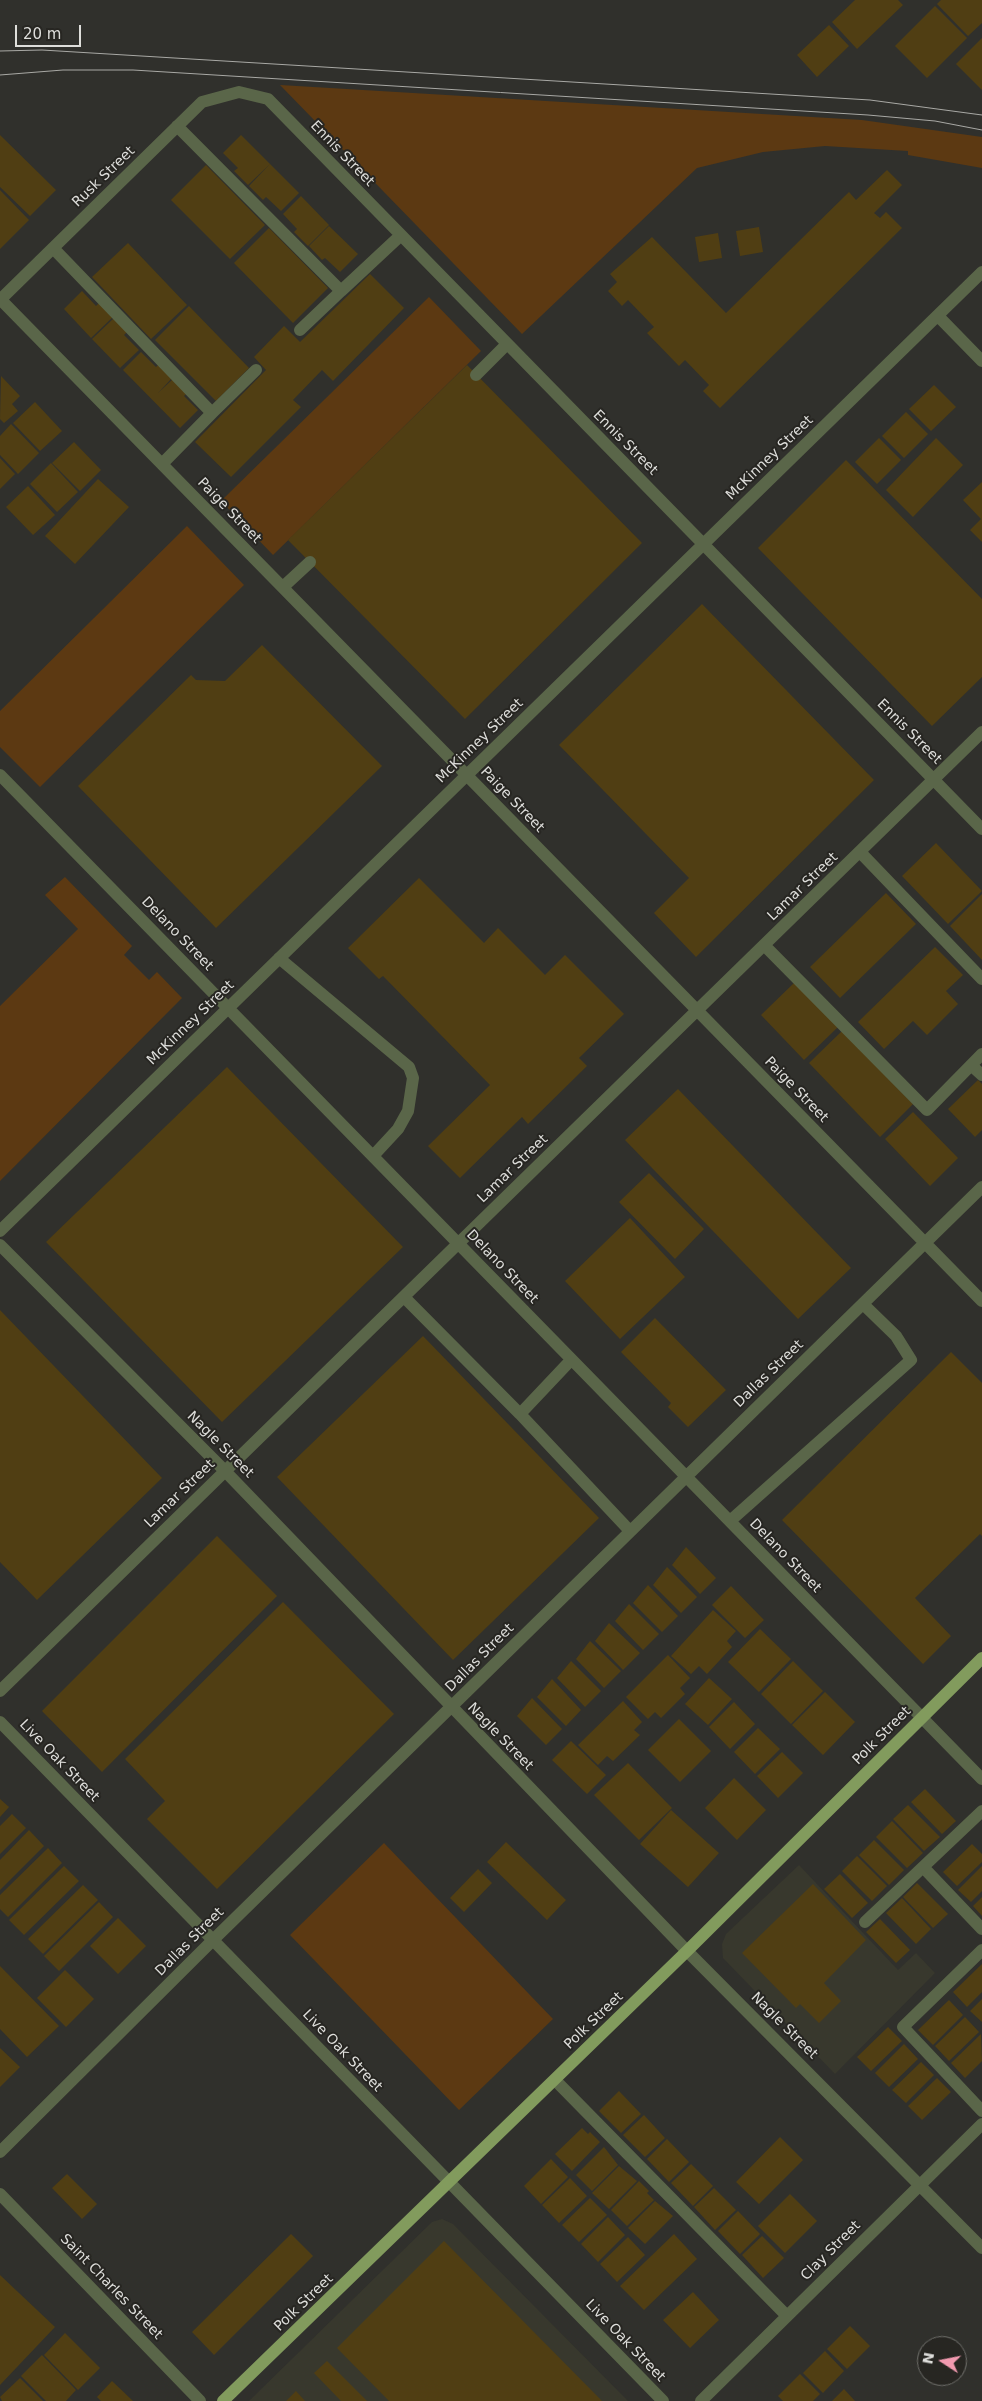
<!DOCTYPE html>
<html>
<head>
<meta charset="utf-8">
<style>
  body { margin:0 }
  #map { position:relative; width:982px; height:2401px; overflow:hidden; background:#30302c; font-family:"DejaVu Sans",sans-serif }
  canvas { display:block }
  .north { position:absolute; left:917px; top:2336px; width:50px; height:50px; box-sizing:border-box; background:#272622; border:1px solid #70706c; border-radius:50%; rotate:281deg; font-size:14px; font-weight:700; line-height:20px; text-align:center; color:#dededb }
  .north::after { content:''; display:block; margin:auto; width:18px; height:22px; background:#f29ab0; clip-path:polygon(50% 0,100% 100%,50% 72%,0 100%) }
  .scale { position:absolute; left:15px; top:25px; width:66px; height:22px; box-sizing:border-box; border:2px solid #dededb; border-top:0; padding-left:6px; font-size:15px; line-height:18px; white-space:nowrap; color:#dededb; -webkit-text-stroke:4px #272622; paint-order:stroke }
</style>
</head>
<body>
<div id="map">
<canvas width="982" height="2401"></canvas>
<div class="north">N</div>
<div class="scale">20 m</div>
</div>
<script>
const ctx = document.querySelector('canvas').getContext('2d');
ctx.lineJoin = 'round';
function paint(path, color) {
  ctx.fillStyle = color;
  ctx.fill(path, 'evenodd');
}
function shape(rows) {
  const path = new Path2D();
  for (const r of rows) {
    path.moveTo(r[0], r[1]);
    for (let i = 2; i < r.length; i += 2) path.lineTo(r[i], r[i + 1]);
  }
  return path;
}
function strokePath(path, color, width, dash) {
  ctx.strokeStyle = color;
  ctx.lineWidth = width;
  ctx.lineCap = dash ? 'butt' : 'round';
  ctx.setLineDash(dash || []);
  ctx.stroke(path);
}
function drawText(font, color, halo, rows, align = 'center') {
  ctx.font = font + ' "DejaVu Sans",sans-serif';
  ctx.lineWidth = 4;
  ctx.setLineDash([]);
  ctx.textBaseline = 'middle';
  ctx.strokeStyle = halo;
  ctx.fillStyle = color;
  for (const [text, x, y, turn = 0] of rows) {
    ctx.save();
    ctx.translate(x, y);
    ctx.rotate((+turn || 0) * Math.PI / 180);
    ctx.textAlign = isNaN(turn) ? turn : align;
    if (halo) ctx.strokeText(text, 0, 0);
    ctx.fillText(text, 0, 0);
    ctx.restore();
  }
}
paint(shape([
  [799,1865,898,1970,916,1953,935,1973,835,2074,723,1958,722,1944,726,1934],
  [442,2219,453,2224,628,2401,249,2401,432,2222]
]), '#38382d');
paint(shape([
  [280,85,862,120,982,137,982,168,908,155,908,151,825,146,763,152,697,168,522,334],
  [429,297,481,351,273,555,221,501],
  [187,526,244,585,40,787,0,747,0,711],
  [65,877,132,946,124,955,149,980,157,972,182,998,0,1181,0,1006,78,929,45,895],
  [384,1843,553,2019,459,2110,290,1935]
]), '#5c3912');
paint(shape([
  [855,0,898,0,903,5,857,49,832,22],
  [941,0,982,0,982,23,968,36,937,4],
  [935,6,967,38,927,78,895,46],
  [829,25,849,46,817,77,797,55],
  [982,38,982,90,956,64],
  [0,135,56,190,30,216,0,187],
  [241,135,270,164,248,185,234,171,238,168,223,153],
  [270,164,299,193,281,211,266,197,263,200,249,186],
  [206,165,265,225,230,259,171,200],
  [887,170,902,185,874,213,880,218,886,212,902,228,720,408,703,391,709,385,685,360,679,366,647,333,654,327,628,300,622,306,608,291,617,282,610,274,652,237,726,313,849,192,856,200],
  [0,190,29,220,0,249],
  [301,196,329,225,308,246,294,232,297,229,283,214],
  [329,226,358,254,340,272,325,258,322,260,309,246],
  [759,227,763,252,740,256,736,231],
  [269,228,328,288,293,323,234,263],
  [718,233,722,258,699,262,695,237],
  [128,243,187,305,151,339,92,277],
  [370,274,404,308,333,381,322,370,293,400,301,407,231,477,195,442,266,370,254,357,284,326,300,342],
  [82,291,96,306,99,303,113,317,91,338,64,309],
  [189,306,249,368,216,401,155,340],
  [114,318,127,332,124,335,139,350,120,368,92,339],
  [141,352,156,367,159,364,172,378,158,393,173,379,187,393,184,396,198,410,180,428,123,370],
  [467,365,642,543,465,719,288,540],
  [1,376,20,396,12,404,18,411,4,423,0,419],
  [934,385,956,407,931,431,909,409],
  [35,402,62,431,40,451,13,423],
  [906,412,928,434,904,458,882,436],
  [11,424,39,453,18,474,0,455,0,436],
  [879,438,901,460,877,484,855,462],
  [936,438,963,465,913,517,886,490],
  [74,442,101,470,80,491,52,463],
  [0,458,15,474,0,489],
  [846,460,982,599,982,677,932,726,758,548],
  [51,463,78,492,57,512,30,484],
  [98,479,129,507,75,564,45,536],
  [982,482,982,542,970,530,981,519,963,500],
  [28,486,55,515,33,535,6,507],
  [702,604,874,780,696,957,654,913,689,878,559,745],
  [262,645,382,766,216,928,78,786,191,675,196,680,225,681],
  [936,843,982,891,948,924,902,876],
  [419,878,484,943,498,928,545,975,565,955,624,1014,579,1058,587,1066,528,1124,522,1117,460,1178,428,1146,490,1085,383,976,379,979,348,948],
  [886,893,916,924,840,998,810,967],
  [982,894,982,960,950,926],
  [935,947,963,975,946,991,958,1004,927,1035,913,1021,884,1049,858,1022],
  [795,982,838,1027,804,1060,761,1015],
  [842,1031,913,1104,880,1137,809,1063],
  [227,1067,403,1247,222,1422,46,1242],
  [978,1080,982,1084,982,1130,975,1137,948,1109],
  [678,1089,851,1268,798,1319,625,1140],
  [913,1112,958,1158,930,1186,885,1139],
  [649,1173,704,1229,675,1259,619,1202],
  [630,1218,685,1277,620,1339,565,1281],
  [0,1310,162,1478,37,1600,0,1562],
  [655,1318,726,1390,688,1427,668,1407,671,1403,621,1352],
  [423,1336,599,1518,453,1660,277,1477],
  [951,1352,982,1383,982,1536,980,1534,915,1598,951,1636,923,1664,782,1520],
  [217,1536,277,1596,102,1772,42,1711],
  [686,1547,716,1578,700,1594,672,1565],
  [667,1567,697,1597,681,1613,653,1585],
  [648,1585,678,1616,662,1632,633,1603],
  [731,1586,764,1620,745,1638,712,1605],
  [283,1602,394,1714,217,1889,147,1819,165,1801,125,1759],
  [629,1604,659,1634,643,1650,615,1621],
  [713,1610,736,1631,727,1641,732,1647,707,1674,699,1666,691,1674,671,1656],
  [609,1623,640,1653,623,1670,595,1641],
  [760,1629,791,1659,759,1692,728,1662],
  [590,1641,621,1671,604,1688,576,1659],
  [668,1655,690,1678,680,1688,685,1694,661,1718,655,1712,648,1719,626,1697],
  [571,1661,601,1691,585,1707,557,1678],
  [793,1661,823,1691,791,1724,761,1694],
  [709,1678,732,1699,708,1725,685,1704],
  [552,1679,581,1710,566,1726,537,1697],
  [825,1692,855,1722,823,1755,792,1725],
  [532,1698,562,1729,546,1745,517,1716],
  [623,1701,642,1722,634,1730,640,1735,613,1761,607,1756,598,1765,578,1745],
  [734,1702,755,1724,730,1749,709,1727],
  [679,1719,711,1751,680,1782,648,1750],
  [758,1728,780,1749,755,1774,734,1752],
  [571,1741,606,1775,587,1794,552,1760],
  [782,1752,803,1773,778,1798,757,1776],
  [628,1763,672,1808,639,1840,594,1795],
  [734,1778,766,1810,737,1840,705,1808],
  [925,1789,956,1821,942,1834,911,1802],
  [0,1799,9,1807,0,1817],
  [908,1805,940,1837,924,1851,893,1819],
  [671,1810,719,1853,688,1887,640,1844],
  [12,1814,26,1828,0,1854,0,1826],
  [892,1821,923,1853,907,1868,876,1837],
  [29,1830,44,1846,0,1890,0,1860],
  [874,1840,904,1870,889,1885,859,1855],
  [506,1842,566,1900,547,1920,487,1862],
  [972,1844,982,1854,982,1862,957,1886,943,1872],
  [48,1848,62,1863,8,1917,0,1909,0,1895],
  [857,1856,887,1886,872,1901,842,1871],
  [64,1866,79,1881,24,1935,9,1920],
  [982,1866,982,1891,971,1902,958,1890],
  [478,1869,492,1883,464,1912,450,1898],
  [840,1874,868,1903,852,1918,824,1889],
  [917,1883,948,1914,933,1928,903,1897],
  [813,1884,866,1940,824,1983,841,2001,819,2023,800,2004,796,2008,742,1953],
  [83,1885,98,1900,43,1954,28,1939],
  [982,1897,982,1916,973,1906],
  [902,1898,931,1929,916,1944,886,1913],
  [99,1902,113,1917,59,1971,44,1956],
  [118,1918,146,1946,118,1974,90,1946],
  [880,1919,910,1950,896,1963,866,1932],
  [982,1964,982,1992,967,2007,953,1992],
  [0,1966,59,2026,27,2057,0,2029],
  [65,1970,94,1999,66,2027,37,1998],
  [982,1999,982,2022,970,2011],
  [949,2000,963,2015,933,2045,918,2030],
  [965,2017,979,2032,949,2061,935,2046],
  [888,2027,902,2041,871,2071,857,2057],
  [981,2034,982,2061,965,2078,951,2063],
  [904,2044,918,2059,889,2087,875,2073],
  [0,2048,20,2067,0,2087],
  [921,2062,934,2075,906,2103,892,2090],
  [937,2078,951,2092,922,2120,908,2106],
  [619,2091,641,2114,621,2133,599,2111],
  [644,2115,665,2138,645,2157,623,2135],
  [582,2128,588,2134,590,2132,600,2142,572,2171,555,2154],
  [780,2137,803,2160,759,2204,736,2182],
  [667,2139,689,2162,669,2182,647,2159],
  [604,2147,618,2165,592,2191,576,2175],
  [551,2159,568,2177,541,2204,524,2186],
  [691,2164,713,2186,693,2206,671,2183],
  [619,2166,637,2181,609,2209,592,2193],
  [67,2174,97,2204,82,2219,52,2188],
  [570,2178,587,2196,559,2223,542,2205],
  [639,2181,649,2191,647,2193,654,2200,627,2226,611,2210],
  [714,2188,736,2210,715,2230,694,2207],
  [790,2194,817,2221,785,2253,758,2226],
  [590,2198,607,2215,579,2242,562,2225],
  [655,2201,673,2216,645,2244,628,2228],
  [738,2211,760,2234,740,2254,718,2231],
  [608,2217,625,2235,598,2262,581,2244],
  [291,2234,313,2256,214,2355,192,2332],
  [674,2234,697,2259,644,2310,620,2286],
  [762,2236,784,2258,763,2278,742,2255],
  [628,2237,645,2255,617,2282,600,2264],
  [444,2241,602,2401,389,2401,337,2348],
  [0,2275,55,2327,0,2385],
  [693,2292,719,2320,690,2348,663,2320],
  [850,2326,870,2346,847,2369,827,2349],
  [65,2333,100,2368,78,2390,44,2355],
  [825,2351,844,2371,823,2393,803,2373],
  [42,2355,76,2390,66,2401,46,2401,21,2376],
  [327,2361,367,2401,341,2401,314,2373],
  [800,2374,820,2394,813,2401,783,2401,778,2396],
  [20,2378,43,2401,2,2401,0,2397],
  [112,2381,133,2401,101,2401,97,2397],
  [844,2389,855,2401,832,2401],
  [296,2391,305,2401,286,2401]
]), '#503e13');
strokePath(shape([
  [177,126,341,291,400,236],
  [53,248,212,413,162,464],
  [0,299,982,1301],
  [0,300,202,102,239,92,268,99,982,829],
  [938,316,982,361],
  [300,330,341,291],
  [476,375,507,344],
  [212,413,256,370],
  [283,587,310,562],
  [0,775,982,1779],
  [860,852,982,979],
  [764,945,927,1110,982,1054],
  [279,958,409,1067,413,1078,408,1111,398,1129,373,1156],
  [971,1065,982,1075],
  [0,1231,982,272],
  [0,1245,225,1471,687,1951,982,2248],
  [404,1297,520,1414,630,1531],
  [520,1414,571,1360],
  [730,1521,911,1360,896,1336,863,1304],
  [0,1691,982,732],
  [0,1722,663,2401],
  [923,1867,982,1929],
  [865,1922,982,1811],
  [982,1950,903,2027,982,2111],
  [555,2080,787,2316],
  [0,2152,213,1940,982,1187],
  [0,2194,200,2401],
  [701,2401,982,2124]
]), '#5a6649', 12);
strokePath(shape([
  [223,2401,687,1951,982,1658]
]), '#829b5d', 12);
strokePath(shape([
  [0,51,42,50,870,100,982,115],
  [0,75,63,70,133,70,868,115,935,121,982,130]
]), '#a9a9a5', 1);
drawText('14px', '#dededb', '#272622', [
  ["Ennis Street",342,154,46],
  ["Rusk Street",104,177,-44],
  ["Ennis Street",625,443,45],
  ["McKinney Street",770,458,-44],
  ["Paige Street",229,511,46],
  ["Ennis Street",909,732,45],
  ["McKinney Street",480,741,-44],
  ["Paige Street",512,800,46],
  ["Lamar Street",803,887,-44],
  ["Delano Street",177,934,46],
  ["McKinney Street",191,1023,-44],
  ["Paige Street",796,1090,46],
  ["Lamar Street",513,1169,-44],
  ["Delano Street",502,1267,46],
  ["Dallas Street",769,1374,-44],
  ["Nagle Street",220,1445,45],
  ["Lamar Street",180,1494,-44],
  ["Delano Street",785,1556,46],
  ["Dallas Street",480,1658,-45],
  ["Polk Street",882,1736,-45],
  ["Nagle Street",500,1737,46],
  ["Live Oak Street",59,1761,46],
  ["Dallas Street",190,1942,-45],
  ["Polk Street",594,2021,-44],
  ["Nagle Street",784,2026,45],
  ["Live Oak Street",342,2051,46],
  ["Clay Street",831,2251,-45],
  ["Saint Charles Street",111,2287,46],
  ["Polk Street",304,2303,-44],
  ["Live Oak Street",625,2341,46]
]);
</script>
</body>
</html>
